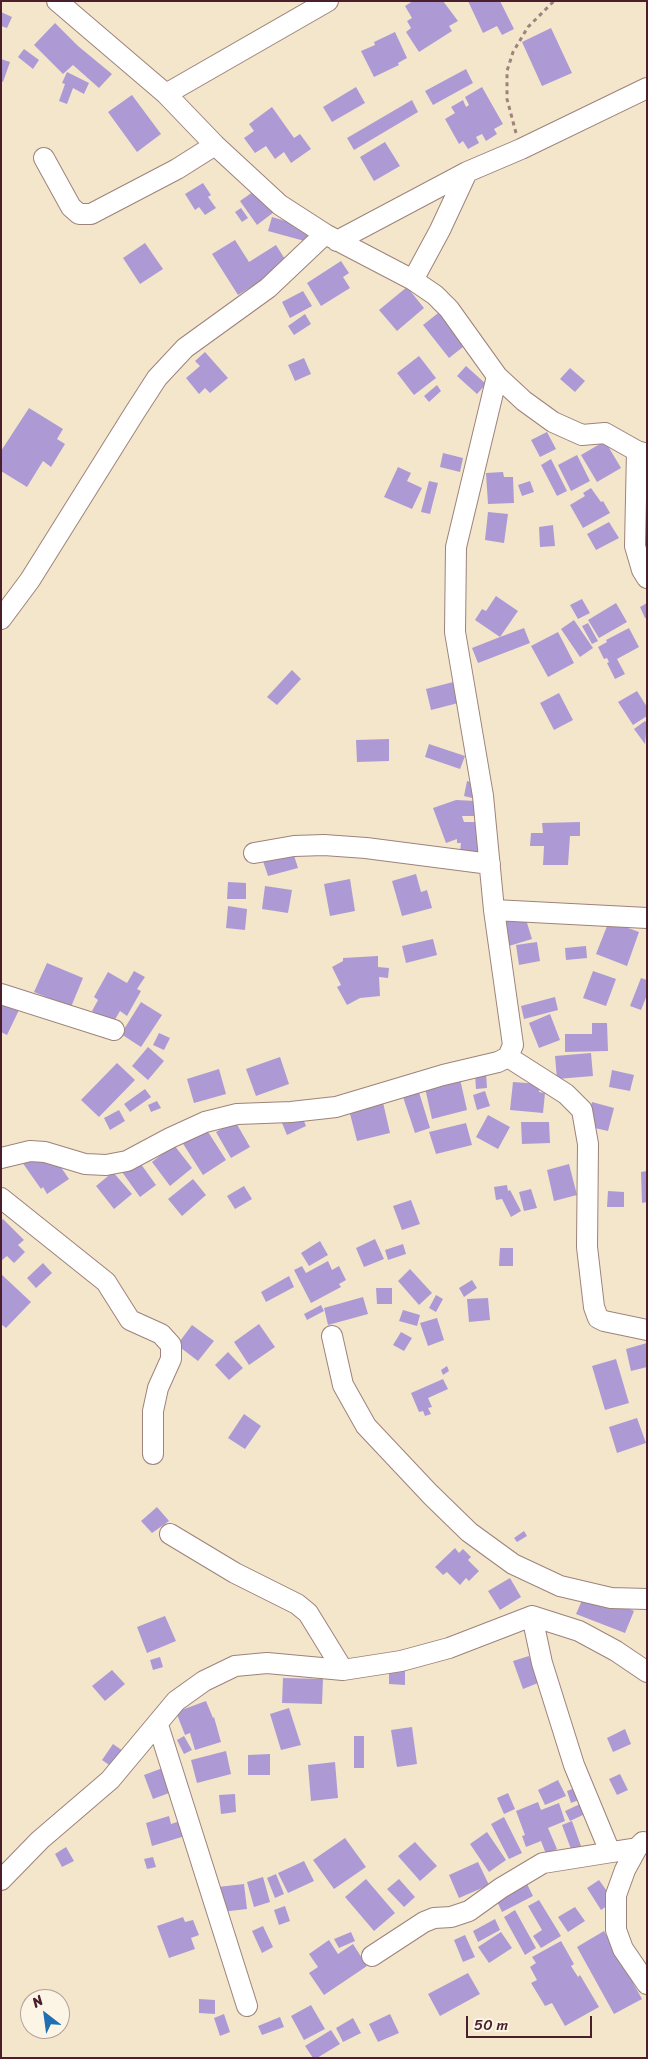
<!DOCTYPE html>
<html>
<head>
<meta charset="utf-8">
<style>
  body { margin:0 }
  #map { position:relative; width:648px; height:2059px; overflow:hidden; background:#f3e6cb; font-family:Sriracha,sans-serif }
  canvas { display:block }
  .frame { position:absolute; inset:0; border:2px solid #4a1f2b; pointer-events:none }
  .north { position:absolute; left:20px; top:1989px; width:50px; height:50px; box-sizing:border-box; background:#fcf5e5; border:1px solid #b59f9b; border-radius:50%; rotate:330deg; font-size:14px; font-weight:700; line-height:20px; text-align:center; color:#4a1f2b }
  .north::after { content:''; display:block; margin:auto; width:18px; height:22px; background:#1f6fb2; clip-path:polygon(50% 0,100% 100%,50% 72%,0 100%) }
  .scale { position:absolute; left:466px; top:2016px; width:126px; height:22px; box-sizing:border-box; border:2px solid #4a1f2b; border-top:0; padding-left:6px; font-size:15px; line-height:18px; white-space:nowrap; color:#4a1f2b; -webkit-text-stroke:4px #fcf5e5; paint-order:stroke }
</style>
</head>
<body>
<div id="map">
<canvas width="648" height="2059"></canvas>
<div class="frame"></div>
<div class="north">N</div>
<div class="scale">50 m</div>
</div>
<script>
const ctx = document.querySelector('canvas').getContext('2d');
ctx.lineJoin = 'round';
function paint(path, color) {
  ctx.fillStyle = color;
  ctx.fill(path, 'evenodd');
}
function shape(rows) {
  const path = new Path2D();
  for (const r of rows) {
    path.moveTo(r[0], r[1]);
    for (let i = 2; i < r.length; i += 2) path.lineTo(r[i], r[i + 1]);
  }
  return path;
}
function strokePath(path, color, width, dash) {
  ctx.strokeStyle = color;
  ctx.lineWidth = width;
  ctx.lineCap = dash ? 'butt' : 'round';
  ctx.setLineDash(dash || []);
  ctx.stroke(path);
}
paint(shape([
  [413,1,443,1,458,21,449,26,452,31,419,52,406,32,411,28,407,21,412,18,405,6],
  [468,1,500,1,514,29,502,35,497,26,483,33],
  [1,12,12,17,7,28,1,26],
  [55,23,78,46,112,74,99,88,73,65,63,74,34,45],
  [551,28,572,73,542,86,522,42],
  [395,32,407,58,398,63,399,65,374,77,361,51,375,45,374,42],
  [24,49,39,60,33,69,18,57],
  [1,59,10,62,3,82,1,81],
  [466,69,473,83,433,105,425,91],
  [67,72,89,83,84,94,73,88,67,104,59,101,65,84,62,83],
  [356,87,365,103,332,122,323,107],
  [482,87,503,124,494,129,497,134,486,141,482,134,476,137,479,143,468,149,463,141,459,144,445,119,455,113,451,107,463,100,466,107,469,105,465,97],
  [132,95,161,134,137,152,108,112],
  [412,100,418,112,354,150,347,138],
  [272,107,294,138,300,134,311,149,291,163,284,152,275,159,266,146,255,153,244,138,254,131,249,124],
  [385,142,400,166,374,181,360,157],
  [203,183,211,195,208,197,216,208,205,215,199,207,195,210,185,194],
  [257,189,274,212,257,225,240,201],
  [241,208,248,218,242,222,235,212],
  [272,217,312,229,308,242,268,231],
  [235,240,249,262,276,245,288,264,238,295,212,254],
  [145,243,163,269,140,284,123,258],
  [341,261,349,273,343,277,350,288,321,306,307,283],
  [407,287,424,308,397,331,379,310],
  [303,291,312,306,290,318,282,302],
  [442,310,468,343,449,358,423,325],
  [305,314,311,324,294,335,288,326],
  [205,352,228,378,210,393,205,388,199,394,186,378,200,366,195,361],
  [419,356,436,378,414,395,397,373],
  [304,358,311,374,295,381,288,365],
  [466,366,486,384,477,394,457,376],
  [570,368,585,381,575,392,560,379],
  [437,385,441,391,429,402,424,396],
  [29,408,63,429,57,439,65,444,51,467,43,461,27,487,1,471,1,451],
  [547,432,556,449,540,457,531,440],
  [605,441,621,468,597,482,581,455],
  [443,453,463,458,460,472,440,467],
  [577,455,590,481,571,491,558,465],
  [551,459,567,491,557,496,541,465],
  [398,467,411,473,407,481,422,488,412,509,384,497],
  [503,472,504,477,513,477,514,503,488,504,486,473],
  [429,481,438,483,430,514,421,512],
  [530,481,534,492,522,496,518,485],
  [591,488,601,502,603,501,610,513,583,528,570,505,585,496,583,493],
  [488,512,508,514,504,543,485,540],
  [609,522,619,538,596,550,587,534],
  [553,525,555,546,540,547,539,527],
  [496,596,518,611,500,637,524,628,530,643,478,663,472,648,500,637,475,620,482,609,486,611],
  [582,599,590,613,578,619,570,605],
  [616,603,627,622,599,638,588,620],
  [647,603,647,618,645,618,640,607],
  [574,620,593,648,580,657,561,629],
  [588,623,598,641,592,644,582,626],
  [629,628,639,647,617,659,625,674,615,679,607,663,609,662,607,658,604,659,598,647,607,642,606,640],
  [558,632,574,663,548,677,531,646],
  [292,670,301,679,277,705,267,697],
  [461,680,466,701,431,710,426,689],
  [637,691,647,707,647,716,633,725,618,702],
  [559,693,573,720,554,730,540,703],
  [645,721,647,723,645,744,634,729],
  [389,739,389,761,357,762,356,740],
  [429,744,465,756,460,769,425,757],
  [467,781,479,784,476,799,464,796],
  [456,800,476,801,475,816,462,816,464,822,480,822,478,854,460,852,461,843,457,843,457,839,446,843,433,808],
  [580,822,580,836,570,836,568,865,543,865,544,846,530,846,531,833,543,833,542,823],
  [291,846,298,868,268,876,261,855],
  [416,874,421,892,427,890,432,908,402,916,392,881],
  [350,879,355,911,330,916,324,884],
  [228,882,246,883,246,899,227,899],
  [265,886,292,890,288,913,262,909],
  [228,906,247,909,245,930,226,928],
  [524,913,532,939,509,946,500,920],
  [609,921,639,932,627,966,596,954],
  [433,939,437,955,406,963,402,946],
  [537,942,540,961,519,965,516,945],
  [586,946,587,958,566,960,565,948],
  [378,956,378,967,389,968,388,978,379,977,380,996,360,998,347,1005,337,987,341,985,332,967,343,961,343,958],
  [47,963,83,978,71,1007,34,992],
  [134,971,145,977,137,989,141,991,127,1016,120,1011,113,1023,92,1011,98,1000,94,997,108,972,127,983],
  [593,971,616,979,606,1006,583,998],
  [641,978,647,980,647,995,641,1010,630,1006],
  [555,997,558,1010,524,1019,521,1006],
  [1,1001,19,1010,7,1035,1,1032],
  [141,1002,162,1015,141,1047,121,1034],
  [550,1014,560,1040,539,1048,529,1023],
  [592,1023,607,1023,608,1051,565,1052,565,1034,592,1034],
  [159,1033,170,1038,164,1050,153,1045],
  [148,1047,164,1061,148,1080,132,1066],
  [591,1053,593,1076,557,1079,555,1056],
  [280,1057,289,1084,256,1096,246,1069],
  [117,1063,135,1080,99,1117,81,1100],
  [219,1069,226,1094,194,1103,187,1079],
  [612,1070,634,1075,630,1091,609,1087],
  [486,1073,487,1088,476,1089,475,1074],
  [460,1079,467,1110,432,1119,425,1088],
  [513,1082,540,1084,539,1092,545,1093,543,1113,510,1110],
  [145,1089,151,1097,130,1112,124,1104],
  [418,1089,430,1128,415,1133,402,1094],
  [485,1091,490,1106,477,1110,473,1095],
  [382,1098,390,1133,357,1141,348,1106],
  [157,1101,161,1108,151,1112,148,1105],
  [592,1102,614,1108,608,1131,586,1126],
  [119,1110,125,1121,110,1130,104,1118],
  [301,1114,306,1126,287,1135,282,1123],
  [488,1115,510,1127,498,1149,476,1137],
  [235,1121,250,1147,231,1158,216,1132],
  [521,1122,549,1122,550,1143,522,1144],
  [466,1123,472,1145,436,1154,429,1132],
  [203,1124,226,1160,203,1175,180,1139],
  [174,1145,192,1168,170,1186,152,1162],
  [41,1148,54,1165,58,1163,69,1179,47,1194,43,1187,41,1189,22,1162],
  [138,1160,156,1185,140,1197,122,1172],
  [569,1164,577,1195,554,1201,547,1170],
  [647,1171,647,1202,642,1203,641,1172],
  [113,1172,132,1194,114,1209,96,1186],
  [193,1179,206,1195,182,1216,168,1199],
  [507,1185,508,1191,510,1190,521,1211,511,1217,502,1199,496,1200,494,1187],
  [244,1186,252,1199,235,1209,227,1196],
  [531,1189,537,1208,524,1211,519,1192],
  [608,1191,624,1192,624,1207,607,1207],
  [411,1200,420,1224,402,1230,393,1206],
  [3,1219,24,1240,18,1245,25,1252,14,1263,7,1256,1,1261,1,1221],
  [375,1239,384,1259,364,1267,356,1248],
  [320,1241,328,1255,309,1266,301,1253],
  [403,1244,406,1254,388,1260,385,1250],
  [500,1248,513,1248,513,1266,499,1266],
  [328,1261,332,1270,339,1266,346,1280,339,1284,341,1287,311,1303,294,1270,302,1266,306,1273],
  [43,1263,52,1273,36,1288,27,1278],
  [410,1269,432,1293,419,1305,398,1281],
  [1,1274,31,1302,6,1328,1,1324],
  [289,1276,294,1287,266,1302,261,1292],
  [472,1280,477,1288,464,1297,459,1288],
  [376,1288,392,1288,392,1304,377,1304],
  [436,1295,443,1299,436,1312,429,1308],
  [363,1297,368,1314,328,1325,324,1308],
  [488,1298,490,1320,469,1322,467,1299],
  [321,1305,324,1311,307,1320,304,1314],
  [403,1310,420,1315,417,1326,399,1321],
  [437,1318,444,1340,428,1346,420,1323],
  [259,1324,275,1347,249,1365,234,1342],
  [192,1325,214,1341,198,1361,177,1345],
  [401,1332,412,1338,404,1351,393,1345],
  [647,1343,647,1367,631,1371,626,1349],
  [228,1352,243,1368,229,1380,215,1365],
  [616,1359,629,1403,605,1410,592,1366],
  [447,1366,449,1371,443,1375,441,1370],
  [443,1379,448,1389,428,1398,432,1407,428,1408,431,1414,425,1416,423,1411,419,1412,411,1393],
  [244,1414,261,1426,245,1449,228,1438],
  [637,1418,646,1443,617,1453,609,1427],
  [157,1507,169,1521,152,1533,141,1521],
  [524,1531,527,1536,517,1542,514,1538],
  [455,1548,459,1553,463,1549,471,1557,468,1560,479,1571,469,1581,466,1578,460,1585,447,1572,443,1575,435,1567],
  [510,1578,521,1597,500,1610,488,1591],
  [586,1591,634,1611,625,1633,576,1614],
  [165,1616,176,1641,147,1653,137,1627],
  [529,1656,538,1683,523,1689,513,1661],
  [160,1657,163,1667,153,1670,150,1660],
  [112,1670,125,1684,105,1701,92,1686],
  [389,1670,405,1670,405,1685,389,1684],
  [283,1678,323,1679,322,1704,282,1703],
  [206,1701,213,1718,214,1717,221,1742,195,1750,190,1733,185,1735,176,1712],
  [289,1708,301,1745,281,1750,270,1714],
  [412,1727,417,1764,397,1767,391,1730],
  [625,1729,631,1744,613,1752,607,1738],
  [184,1736,192,1750,184,1754,177,1740],
  [354,1736,364,1736,364,1768,354,1768],
  [113,1744,123,1751,112,1767,102,1760],
  [226,1751,231,1774,197,1783,191,1760],
  [270,1754,270,1775,248,1775,248,1755],
  [335,1762,338,1798,311,1801,308,1765],
  [168,1766,177,1790,153,1799,144,1775],
  [620,1774,628,1790,617,1795,609,1779],
  [558,1780,566,1796,545,1805,538,1790],
  [580,1786,584,1798,571,1803,567,1791],
  [508,1793,515,1809,504,1814,497,1798],
  [235,1794,236,1812,221,1814,219,1795],
  [538,1802,541,1810,559,1803,565,1821,548,1828,557,1849,546,1854,541,1841,526,1847,522,1836,525,1835,516,1811],
  [580,1804,585,1814,570,1821,565,1811],
  [169,1816,171,1824,180,1821,185,1836,152,1846,146,1823],
  [504,1817,522,1853,509,1859,491,1824],
  [572,1821,581,1846,571,1849,562,1825],
  [487,1832,506,1860,489,1872,470,1844],
  [345,1838,366,1867,334,1889,313,1860],
  [415,1842,437,1866,420,1881,398,1856],
  [66,1847,74,1861,62,1867,55,1854],
  [153,1857,156,1867,147,1869,144,1859],
  [304,1861,314,1881,288,1893,278,1873],
  [478,1862,489,1885,459,1898,449,1875],
  [276,1874,284,1894,275,1898,267,1878],
  [523,1876,533,1896,502,1912,495,1897],
  [263,1877,270,1902,254,1907,247,1882],
  [366,1879,395,1913,374,1931,345,1897],
  [399,1879,415,1897,404,1907,387,1889],
  [599,1880,614,1901,601,1910,587,1888],
  [244,1884,247,1909,221,1912,218,1887],
  [539,1900,561,1936,541,1948,533,1936,542,1930,528,1906],
  [285,1906,290,1921,279,1925,274,1910],
  [575,1907,585,1921,568,1932,558,1917],
  [515,1910,536,1948,525,1955,504,1917],
  [183,1917,185,1922,193,1920,199,1935,191,1938,195,1949,169,1958,157,1926],
  [495,1919,500,1930,478,1942,473,1931],
  [263,1926,273,1947,262,1953,252,1931],
  [604,1931,642,1999,614,2014,577,1947],
  [351,1932,355,1941,339,1948,334,1939],
  [501,1932,512,1948,489,1963,478,1947],
  [465,1935,475,1957,463,1962,454,1940],
  [329,1940,338,1954,353,1944,367,1966,324,1995,309,1973,318,1967,309,1954],
  [561,1941,574,1964,571,1966,578,1977,580,1975,599,2007,565,2026,552,2003,545,2006,531,1983,537,1980,530,1967,536,1963,532,1957],
  [468,1973,480,1994,440,2016,428,1994],
  [199,1999,215,2000,215,2014,199,2013],
  [311,2005,325,2029,304,2040,291,2016],
  [224,2014,230,2032,220,2036,214,2018],
  [390,2014,399,2033,378,2042,369,2024],
  [280,2017,284,2027,262,2035,258,2026],
  [353,2018,361,2033,343,2042,336,2028],
  [331,2030,340,2044,317,2058,313,2058,305,2046]
]), '#ad9ad5');
const minor = shape([
  [57,1,166,94,215,145,280,205,325,234,413,280,435,295,449,309,497,376,524,401,553,422,582,435,605,433,637,451,647,454],
  [166,94,328,1],
  [44,158,71,207,79,214,91,214,177,169,215,145],
  [337,241,467,172,521,149,647,88],
  [413,280,440,230,467,172],
  [637,451,635,546,642,570,647,578],
  [1,619,30,580,135,412,157,378,185,348,268,288,325,234],
  [254,853,294,846,324,845,366,848,490,864],
  [494,910,647,918],
  [1,994,114,1030],
  [508,1057,566,1094,582,1110,588,1144,587,1247,594,1307,598,1318,604,1321,647,1330],
  [1,1158,30,1151,45,1152,85,1164,106,1165,127,1161,170,1138,205,1122,237,1114,291,1112,336,1107,443,1075,498,1062,508,1057,513,1045,494,910,483,796,455,632,456,547,497,376],
  [1,1198,106,1282,130,1320,161,1334,171,1345,171,1359,158,1388,153,1411,153,1454],
  [332,1336,343,1385,366,1426,430,1494,469,1532,513,1564,560,1586,611,1598,647,1599],
  [170,1534,235,1573,297,1604,308,1613,343,1670],
  [532,1616,542,1663,574,1765,610,1852],
  [158,1725,247,2006],
  [643,1842,637,1848,625,1870,616,1895,616,1930,623,1949,647,1984],
  [1,1880,40,1840,110,1780,176,1701,204,1681,235,1666,267,1663,343,1670,401,1661,449,1648,532,1616,579,1631,616,1651,647,1672],
  [372,1956,424,1922,434,1918,451,1917,469,1911,501,1888,543,1863,637,1848]
]);
strokePath(minor, '#9e827b', 22);
strokePath(shape([
  [516,133,507,99,507,71,513,52,528,27,554,1]
]), '#9e827b', 3, [4, 4]);
strokePath(minor, '#fff', 20);
</script>
</body>
</html>
